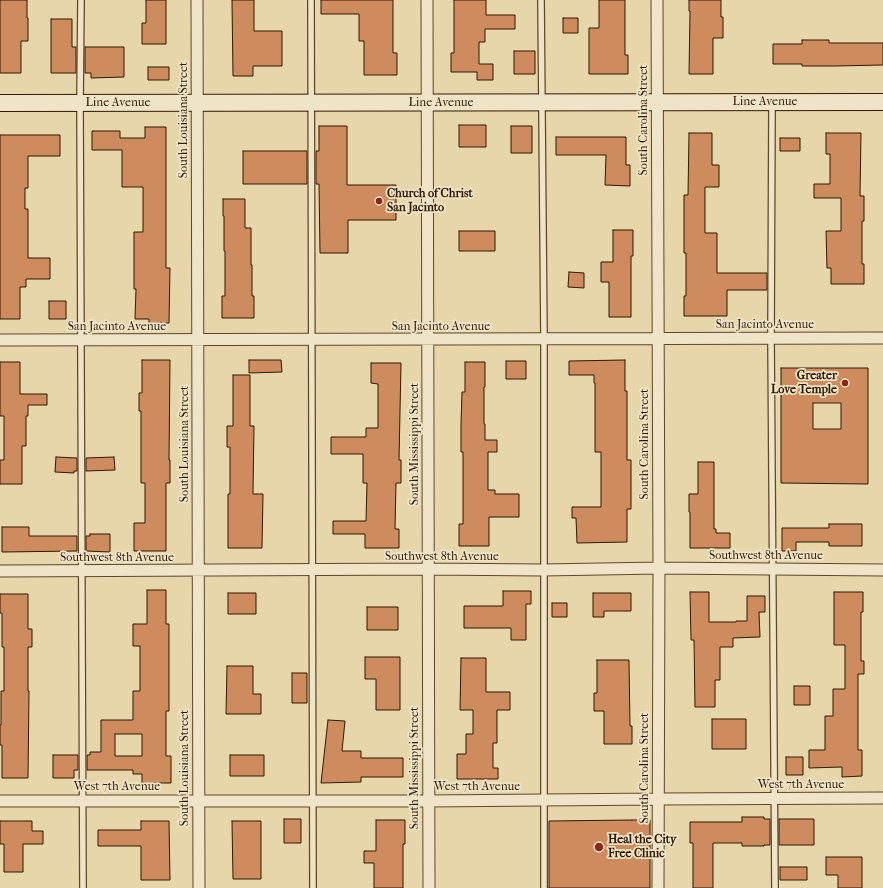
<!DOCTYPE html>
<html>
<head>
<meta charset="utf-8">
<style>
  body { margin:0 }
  canvas { display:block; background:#e6d6a9 }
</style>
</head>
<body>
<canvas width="883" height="888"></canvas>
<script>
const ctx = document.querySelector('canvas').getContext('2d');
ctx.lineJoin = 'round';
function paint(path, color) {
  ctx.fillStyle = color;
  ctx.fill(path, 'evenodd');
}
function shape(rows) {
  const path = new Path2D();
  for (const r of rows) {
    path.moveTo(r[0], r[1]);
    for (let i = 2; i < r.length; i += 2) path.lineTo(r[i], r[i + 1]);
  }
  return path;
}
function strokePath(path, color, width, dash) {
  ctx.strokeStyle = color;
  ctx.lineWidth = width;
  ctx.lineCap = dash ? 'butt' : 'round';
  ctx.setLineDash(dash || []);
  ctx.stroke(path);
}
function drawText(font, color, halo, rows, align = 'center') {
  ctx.font = font + ' "IM FELL French Canon",serif';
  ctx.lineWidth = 3.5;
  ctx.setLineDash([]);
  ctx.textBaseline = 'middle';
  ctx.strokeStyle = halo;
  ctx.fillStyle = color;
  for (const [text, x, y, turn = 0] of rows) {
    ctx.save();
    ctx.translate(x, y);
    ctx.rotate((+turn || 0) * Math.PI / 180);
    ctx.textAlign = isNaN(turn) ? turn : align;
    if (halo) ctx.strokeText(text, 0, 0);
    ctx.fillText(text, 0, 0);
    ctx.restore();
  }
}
const building = shape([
  [0,0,27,0,27,18,28,18,28,41,21,41,21,73,0,73,0,0],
  [146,0,166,0,166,44,142,44,142,23,146,23,146,0],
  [232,0,254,0,254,31,282,31,282,66,253,66,253,76,233,76,232,0],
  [321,0,393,0,393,53,397,53,397,75,364,75,364,41,359,41,359,14,321,14,321,0],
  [454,0,486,0,486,15,515,15,515,29,485,29,485,42,479,42,479,64,493,64,493,80,477,80,477,72,451,72,451,53,454,53,454,0],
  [599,0,625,0,625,55,628,55,628,74,589,74,589,28,599,28,599,0],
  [689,0,721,0,721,17,723,17,723,38,713,38,713,74,689,74,690,11,689,11,689,0],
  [563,18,578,18,578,33,563,33,563,18],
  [51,19,72,19,72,47,76,47,76,73,51,73,51,19],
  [802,40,829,40,829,43,883,43,883,65,835,66,802,66,802,64,773,64,773,44,802,44,802,40],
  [85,47,124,47,124,77,91,78,91,73,85,73,85,47],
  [514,51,535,51,535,74,514,74,514,51],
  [148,67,169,67,169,80,148,80,148,67],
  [459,125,486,125,486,147,459,147,459,125],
  [319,126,347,126,347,185,396,185,396,220,348,220,348,253,320,253,319,184,316,184,316,151,319,151,319,126],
  [511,126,532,126,532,153,511,153,511,126],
  [145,127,166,127,166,268,170,268,169,323,149,323,149,319,135,319,136,289,134,289,134,232,143,232,143,187,122,187,122,150,92,150,92,131,120,131,120,138,145,138,145,127],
  [689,133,712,133,712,165,719,165,719,187,705,187,705,233,717,233,717,273,767,273,767,290,727,290,727,316,684,316,684,296,686,296,686,253,684,253,684,195,688,195,689,133],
  [826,133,861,133,860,196,864,196,864,221,862,221,862,264,864,264,864,284,831,284,831,268,827,268,826,231,841,231,841,198,814,198,814,184,830,184,830,154,826,154,826,133],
  [0,135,60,135,60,156,28,156,28,188,25,188,25,209,28,209,28,258,50,258,50,279,26,279,26,287,20,287,20,319,0,319,0,135],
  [556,137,626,137,626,165,630,165,630,186,605,185,606,155,556,155,556,137],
  [780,138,800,138,800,151,780,151,780,138],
  [243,151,307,151,307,184,243,184,243,151],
  [223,199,245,199,245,228,251,228,251,265,252,265,252,296,254,296,254,318,222,318,222,296,225,296,225,251,224,251,224,216,223,216,223,199],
  [613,230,633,230,633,256,631,256,631,317,609,317,609,282,601,282,601,262,613,262,613,230],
  [459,231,495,231,495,251,459,251,459,231],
  [569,272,584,273,584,288,568,287,569,272],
  [49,301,66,301,66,319,49,319,49,301],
  [142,360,170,360,169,460,170,460,170,483,166,483,166,551,134,551,134,523,145,523,145,483,141,483,141,411,139,411,139,393,142,393,142,360],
  [249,360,281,360,282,372,249,373,249,360],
  [625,360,625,391,627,391,627,460,631,460,631,509,627,509,627,542,577,543,576,518,572,518,572,507,601,507,601,452,595,452,595,383,594,383,594,375,569,375,569,361,625,360],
  [506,361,526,361,526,379,506,379,506,361],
  [0,362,20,362,20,394,47,394,47,405,28,405,28,416,26,416,26,446,22,446,22,484,0,484,0,460,4,460,4,416,0,416,0,362],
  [465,362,485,362,485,387,484,387,484,424,485,424,485,440,497,440,497,452,488,452,488,490,495,490,495,494,519,494,519,517,489,517,489,546,459,546,459,524,463,524,463,452,461,452,461,424,462,392,465,392,465,362],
  [371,363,401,363,399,460,401,460,401,483,396,483,395,529,399,529,399,548,365,548,365,534,333,534,333,521,366,521,367,483,363,483,363,454,331,454,331,437,366,437,366,428,378,428,378,384,371,383,371,363],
  [781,368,868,368,868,484,781,483,781,368],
  [813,403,841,403,841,429,813,429,813,403],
  [233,375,250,375,250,426,254,426,253,494,263,494,262,548,228,548,228,494,230,494,230,447,227,447,227,426,233,426,233,375],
  [56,457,77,458,77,471,74,471,74,473,55,472,56,457],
  [114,457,115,470,86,471,86,458,114,457],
  [698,462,714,462,714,529,716,529,716,533,730,533,730,548,690,548,690,512,689,512,689,494,698,494,698,462],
  [829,524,862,524,862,546,829,546,829,542,796,542,796,551,782,551,782,528,829,528,829,524],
  [2,527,29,527,29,536,77,536,77,551,2,552,2,527],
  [90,534,110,534,110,552,86,551,86,536,90,536,90,534],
  [147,590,166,590,166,624,169,624,169,711,166,711,166,756,171,756,171,783,142,783,142,774,133,774,133,770,87,770,87,755,90,755,90,752,101,752,101,720,133,720,133,691,140,691,140,646,133,646,133,624,147,624,147,590],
  [115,734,142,734,142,756,115,756,115,734],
  [503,591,531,591,531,604,526,604,526,640,511,640,511,628,464,628,464,606,503,606,503,591],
  [690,592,709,592,709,622,736,622,736,621,747,621,747,596,765,596,765,612,759,612,760,637,733,638,733,647,720,647,720,680,715,680,715,707,695,707,694,640,691,640,690,592],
  [834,592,863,592,863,612,861,612,861,661,864,661,864,674,858,674,858,750,862,750,862,776,842,777,842,767,809,768,809,750,825,750,825,716,833,716,833,689,845,689,845,645,834,645,834,592],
  [228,593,256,593,256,614,228,614,228,593],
  [593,593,631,593,631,611,604,611,604,617,593,617,593,593],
  [0,594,28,594,28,629,32,629,32,647,28,647,28,691,29,691,28,778,2,778,2,745,0,745,0,725,1,725,1,691,4,691,4,647,2,647,2,613,0,613,0,594],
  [552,603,567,603,567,617,552,617,552,603],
  [367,607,398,607,398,630,367,630,367,607],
  [365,657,400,657,400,710,376,710,376,679,365,679,365,657],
  [461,658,486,658,486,692,510,692,510,710,497,710,497,743,493,743,493,768,498,768,498,779,457,779,457,754,466,754,466,734,473,734,473,710,460,710,461,658],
  [597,660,629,660,630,726,632,726,632,744,604,744,604,711,594,711,594,693,597,693,597,660],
  [227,666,253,666,253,694,261,694,261,714,226,714,227,666],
  [292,673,307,673,307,703,292,703,292,673],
  [794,686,810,686,810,705,794,705,794,686],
  [712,719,746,719,746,749,712,749,712,719],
  [328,720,345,721,342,751,361,751,361,758,403,758,403,777,361,777,361,782,321,783,328,720],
  [53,755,78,755,78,770,74,770,74,778,53,778,53,755],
  [230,755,264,755,264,776,230,776,230,755],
  [786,757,803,757,803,775,786,775,786,757],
  [742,817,764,817,764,819,770,819,770,845,764,845,764,846,742,846,742,843,713,843,713,888,693,888,693,843,690,843,690,822,742,822,742,817],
  [284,819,301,819,301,843,284,843,284,819],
  [779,819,814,819,814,845,779,845,779,819],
  [376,820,405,820,405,844,403,844,403,888,374,888,374,863,364,863,364,851,376,851,376,820],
  [632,820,650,820,650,888,549,888,549,821,632,820],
  [0,821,32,821,32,831,43,831,43,844,23,844,23,872,4,872,4,844,0,844,0,821],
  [141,821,169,821,170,880,141,880,141,846,98,846,98,830,141,830,141,821],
  [232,821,261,821,261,879,233,879,232,821],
  [826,857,862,857,862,888,838,888,838,875,826,875,826,857],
  [780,867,807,867,807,880,780,880,780,867]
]);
paint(building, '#cd8b5e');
strokePath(building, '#301900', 1);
const service = shape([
  [81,0,80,103,83,888],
  [311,0,313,888],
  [541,0,544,339,544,888],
  [772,104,771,338,775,888]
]);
const minor = shape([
  [197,0,199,888],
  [427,0,429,888],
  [657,0,659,568,658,888],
  [0,340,883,338],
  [0,571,428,569,543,570,659,568,883,570],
  [0,801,428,801,658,799,883,798]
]);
const secondary = shape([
  [0,103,883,102]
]);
strokePath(service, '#5e482a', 8);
strokePath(minor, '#5e482a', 13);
strokePath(secondary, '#301900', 18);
strokePath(service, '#efe4c7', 5.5);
strokePath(minor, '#efe4c7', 11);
strokePath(secondary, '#efe4c7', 16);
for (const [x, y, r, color] of [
  [379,201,4,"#8f2418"],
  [845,383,4,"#8f2418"],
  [599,847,5,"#8f2418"]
]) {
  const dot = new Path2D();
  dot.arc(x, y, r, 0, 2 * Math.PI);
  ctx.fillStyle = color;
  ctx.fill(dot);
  strokePath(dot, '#efe4c7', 1.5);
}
drawText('12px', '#301900', '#efe4c7', [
  ["Line Avenue",765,102],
  ["Line Avenue",118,103],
  ["Line Avenue",441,103],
  ["South Louisiana Street",184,120,-90],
  ["South Carolina Street",644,120,-90],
  ["San Jacinto Avenue",765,325],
  ["San Jacinto Avenue",117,327],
  ["San Jacinto Avenue",441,327],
  ["South Louisiana Street",185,444,-90],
  ["South Mississippi Street",415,444,-90],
  ["South Carolina Street",645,444,-90],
  ["Southwest 8th Avenue",766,556],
  ["Southwest 8th Avenue",442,557],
  ["Southwest 8th Avenue",117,558],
  ["South Louisiana Street",185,768,-90],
  ["South Mississippi Street",415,768,-90],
  ["South Carolina Street",645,768,-90],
  ["West 7th Avenue",801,785],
  ["West 7th Avenue",117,787],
  ["West 7th Avenue",477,787]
]);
drawText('bold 12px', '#301900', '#efe4c7', [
  ["Church of Christ",387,194],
  ["San Jacinto",387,208],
  ["Greater",837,376,"right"],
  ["Love Temple",837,390,"right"],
  ["Heal the City",608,840],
  ["Free Clinic",608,854]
], 'left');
</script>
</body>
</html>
